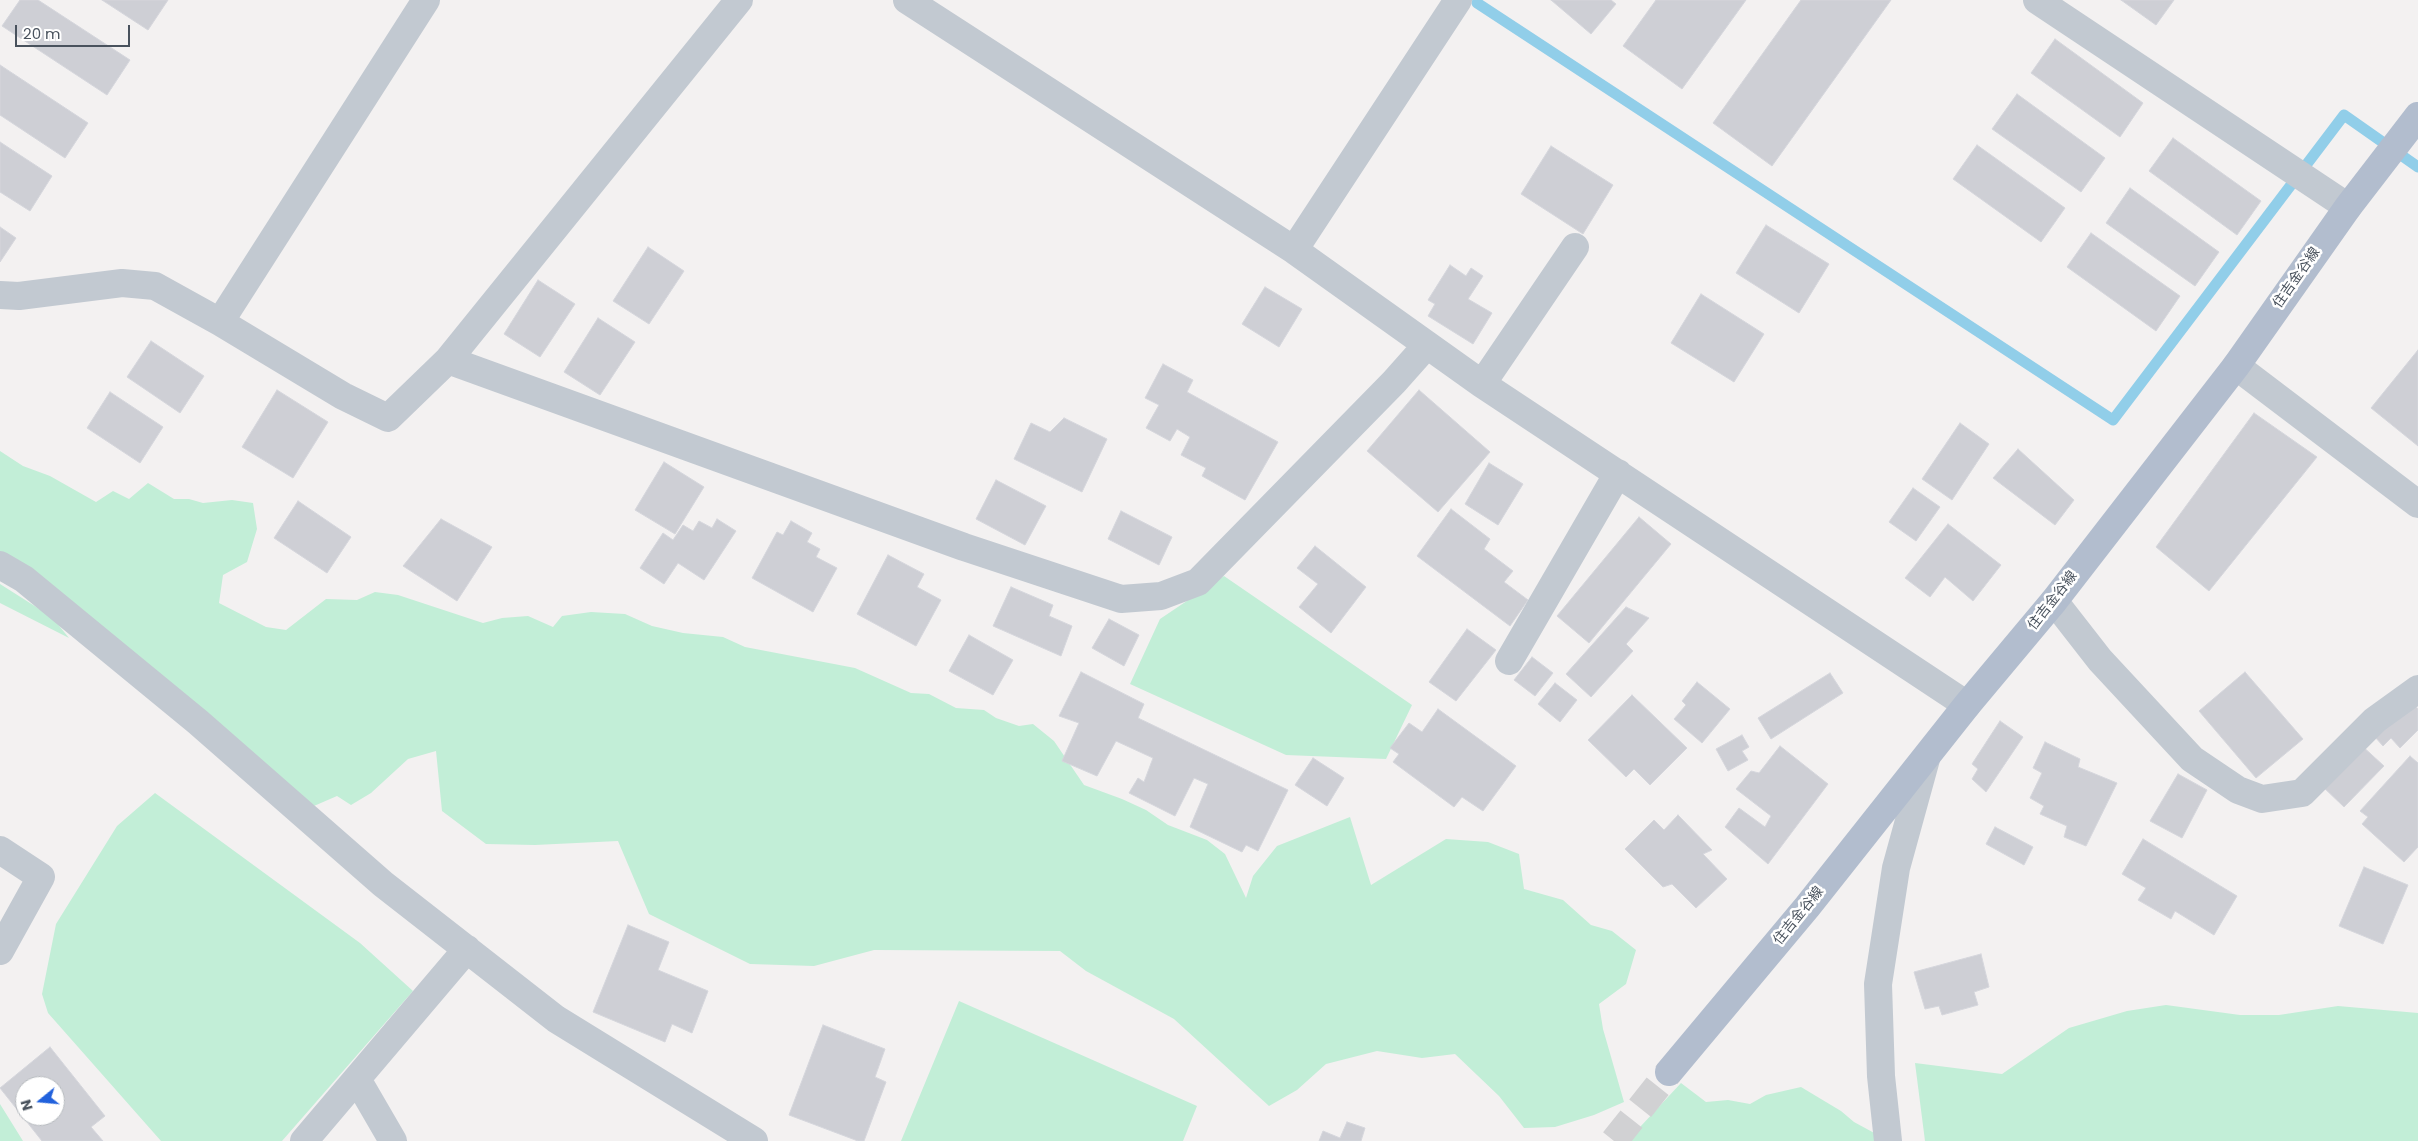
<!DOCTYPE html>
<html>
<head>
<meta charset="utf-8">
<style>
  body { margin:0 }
  #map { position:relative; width:2418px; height:1141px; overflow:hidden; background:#f3f1f1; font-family:Poppins,sans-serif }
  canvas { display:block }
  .north { position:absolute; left:15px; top:1076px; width:50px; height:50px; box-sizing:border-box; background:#fff; border:1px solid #b6babe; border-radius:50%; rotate:253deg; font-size:14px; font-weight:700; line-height:20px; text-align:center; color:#49525d }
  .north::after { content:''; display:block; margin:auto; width:18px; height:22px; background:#2161dc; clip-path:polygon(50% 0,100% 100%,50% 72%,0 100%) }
  .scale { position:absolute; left:15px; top:25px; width:115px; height:22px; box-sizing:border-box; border:2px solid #49525d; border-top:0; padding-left:6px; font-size:15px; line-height:18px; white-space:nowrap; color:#49525d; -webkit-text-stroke:4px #fff; paint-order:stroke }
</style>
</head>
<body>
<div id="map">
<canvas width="2418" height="1141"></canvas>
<div class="north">N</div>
<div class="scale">20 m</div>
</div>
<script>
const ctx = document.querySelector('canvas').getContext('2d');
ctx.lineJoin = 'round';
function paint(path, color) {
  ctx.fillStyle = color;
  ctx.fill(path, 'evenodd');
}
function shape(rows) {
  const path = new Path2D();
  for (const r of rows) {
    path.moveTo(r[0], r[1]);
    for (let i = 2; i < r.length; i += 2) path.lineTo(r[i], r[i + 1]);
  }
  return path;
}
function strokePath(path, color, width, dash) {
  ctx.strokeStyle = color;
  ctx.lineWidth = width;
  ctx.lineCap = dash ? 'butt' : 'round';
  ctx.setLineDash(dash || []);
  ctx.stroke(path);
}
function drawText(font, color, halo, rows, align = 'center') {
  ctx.font = font + ' Poppins,"Noto Sans JP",sans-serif';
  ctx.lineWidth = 5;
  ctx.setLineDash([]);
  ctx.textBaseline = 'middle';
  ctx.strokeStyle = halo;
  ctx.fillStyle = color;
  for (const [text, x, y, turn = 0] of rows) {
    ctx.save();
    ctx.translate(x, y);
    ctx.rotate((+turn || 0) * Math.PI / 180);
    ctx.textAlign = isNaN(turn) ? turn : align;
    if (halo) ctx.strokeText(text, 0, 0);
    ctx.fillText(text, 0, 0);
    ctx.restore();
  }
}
paint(shape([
  [0,451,23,466,50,476,96,502,113,491,129,499,148,483,174,499,189,499,203,503,232,500,253,503,257,529,247,562,223,575,219,603,266,627,286,630,326,599,357,600,375,592,398,595,483,623,502,618,528,616,553,627,562,616,591,612,625,614,652,626,683,633,723,637,745,647,855,668,911,693,929,694,956,708,984,710,996,718,1019,726,1033,724,1054,741,1084,785,1122,799,1146,810,1168,825,1207,840,1225,854,1246,898,1253,876,1277,846,1350,817,1371,885,1446,839,1488,842,1519,854,1524,889,1563,900,1591,925,1612,931,1636,950,1626,984,1599,1004,1603,1029,1624,1102,1594,1115,1555,1127,1524,1128,1499,1096,1455,1054,1422,1058,1377,1051,1326,1064,1297,1090,1269,1106,1174,1019,1086,971,1060,951,874,950,814,966,750,964,649,914,618,841,535,845,486,844,442,811,436,751,408,759,371,793,351,805,337,796,307,809,0,563],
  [1224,576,1412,705,1386,759,1286,755,1130,684,1160,619],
  [0,584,52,617,69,638,0,603],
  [155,793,360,943,413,991,282,1141,161,1141,48,1013,42,994,56,924,117,826],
  [959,1001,1197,1106,1183,1141,901,1141],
  [2166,1005,2240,1015,2279,1015,2338,1006,2418,1013,2418,1141,1925,1141,1915,1063,2002,1074,2069,1028,2127,1011],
  [1681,1083,1706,1102,1728,1100,1750,1104,1766,1095,1801,1087,1841,1111,1854,1122,1889,1141,1627,1141],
  [0,1104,23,1141,0,1141]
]), '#c2eed7');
strokePath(shape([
  [1477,3,2113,420,2344,115,2418,167]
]), '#91cee9', 11);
const building = shape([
  [20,0,38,0,130,60,107,95,2,26,20,0],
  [102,0,168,0,148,30,102,0],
  [1551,0,1611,0,1616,4,1591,34,1551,0],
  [1656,0,1746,0,1682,89,1623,46,1656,0],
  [1801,0,1891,0,1772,166,1713,123,1801,0],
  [2121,0,2174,0,2156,25,2121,0],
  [2055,39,2143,103,2120,137,2031,73,2055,39],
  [0,65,88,123,65,158,0,115,0,65],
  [2017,94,2105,158,2081,192,1992,129,2017,94],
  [2173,138,2261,201,2237,235,2149,171,2173,138],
  [0,142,52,176,30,211,0,192,0,142],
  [1977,145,2065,208,2041,242,1953,179,1977,145],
  [1551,146,1613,185,1583,234,1521,194,1551,146],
  [2130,188,2219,252,2195,286,2106,223,2130,188],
  [1766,225,1829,264,1799,313,1736,273,1766,225],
  [0,227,16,238,0,262,0,227],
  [2091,233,2180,296,2156,331,2067,267,2091,233],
  [648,247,684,271,649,324,613,301,648,247],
  [1450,265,1466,276,1471,268,1483,276,1468,299,1492,313,1473,344,1428,316,1435,304,1428,300,1450,265],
  [538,280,575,304,540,357,504,334,538,280],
  [1265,287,1302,309,1279,347,1242,324,1265,287],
  [1701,294,1764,334,1734,382,1671,343,1701,294],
  [598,318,635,342,600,395,564,372,598,318],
  [151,341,204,376,180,413,127,377,151,341],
  [2418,350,2418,446,2371,408,2418,350],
  [1163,364,1193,380,1187,392,1278,442,1245,500,1202,476,1206,468,1181,455,1190,437,1177,429,1170,441,1146,428,1159,405,1145,398,1163,364],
  [277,390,328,422,293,478,242,447,277,390],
  [1419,390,1490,452,1438,512,1367,451,1419,390],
  [110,392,163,427,140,463,87,428,110,392],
  [2254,413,2317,457,2209,591,2156,547,2254,413],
  [1064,418,1107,439,1082,492,1014,459,1031,423,1050,432,1064,418],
  [1960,423,1989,444,1952,500,1922,479,1960,423],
  [2018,449,2074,500,2055,525,1993,478,2018,449],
  [664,462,704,487,675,534,635,510,664,462],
  [1489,463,1523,484,1498,525,1465,504,1489,463],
  [996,480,1046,506,1025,545,976,519,996,480],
  [1913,488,1940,507,1916,541,1889,522,1913,488],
  [298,501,351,537,327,573,274,538,298,501],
  [1451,509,1490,539,1484,549,1513,571,1504,582,1528,600,1510,626,1417,556,1451,509],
  [1121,511,1172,537,1159,565,1108,539,1121,511],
  [1639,517,1671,544,1589,643,1557,616,1639,517],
  [441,519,492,547,457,601,403,566,441,519],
  [717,519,736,531,704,580,678,563,664,584,640,568,663,533,673,540,683,525,693,531,699,521,712,528,717,519],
  [791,521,812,533,807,542,820,549,816,557,837,568,813,612,752,578,777,532,783,535,791,521],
  [1948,524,2001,565,1973,601,1945,577,1930,597,1905,578,1948,524],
  [1315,546,1366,587,1331,633,1299,607,1318,584,1297,568,1315,546],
  [888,555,924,574,917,587,941,600,916,646,857,614,888,555],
  [1011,587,1053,605,1049,616,1072,626,1061,656,993,626,1011,587],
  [1626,607,1649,618,1626,644,1633,651,1591,697,1566,674,1626,607],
  [1109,619,1139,635,1124,666,1092,648,1109,619],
  [1467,629,1496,650,1456,701,1429,682,1467,629],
  [969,635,1013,660,993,695,949,671,969,635],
  [1532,657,1553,673,1535,696,1514,680,1532,657],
  [1081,672,1144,704,1138,718,1288,790,1258,851,1246,845,1242,852,1190,827,1208,784,1194,778,1175,816,1129,793,1138,778,1144,782,1153,758,1116,741,1097,776,1062,761,1079,723,1059,716,1081,672],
  [2245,672,2303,739,2256,778,2199,711,2245,672],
  [1830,673,1843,693,1771,739,1758,718,1830,673],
  [1697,682,1730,709,1702,743,1674,719,1686,705,1682,701,1697,682],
  [1555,683,1577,700,1560,722,1538,704,1555,683],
  [1632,695,1687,748,1650,785,1634,769,1626,777,1588,740,1632,695],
  [2412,702,2418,709,2418,730,2400,748,2391,738,2383,746,2375,737,2412,702],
  [1438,709,1516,766,1483,811,1462,797,1454,807,1393,762,1399,754,1390,748,1409,723,1422,732,1438,709],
  [2000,721,2023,737,1986,792,1972,779,1978,769,1972,764,2000,721],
  [1742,735,1749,747,1742,751,1748,760,1728,771,1716,749,1742,735],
  [2045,742,2080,759,2078,767,2117,783,2086,846,2064,837,2067,826,2040,814,2044,806,2030,798,2042,773,2033,768,2045,742],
  [2360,744,2384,766,2344,807,2321,785,2360,744],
  [1780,746,1828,784,1768,864,1725,827,1739,808,1765,827,1771,816,1736,789,1751,771,1759,773,1780,746],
  [2410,756,2418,763,2418,847,2404,862,2362,824,2368,817,2360,811,2410,756],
  [1313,758,1344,778,1327,806,1295,785,1313,758],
  [2178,774,2207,790,2182,838,2150,821,2178,774],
  [1678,815,1712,850,1703,854,1727,879,1696,908,1672,884,1663,887,1625,849,1654,820,1664,830,1678,815],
  [1995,827,2033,847,2024,865,1986,844,1995,827],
  [2143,839,2237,896,2214,935,2175,911,2171,919,2138,900,2146,888,2122,874,2143,839],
  [2364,867,2408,885,2383,944,2339,926,2364,867],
  [628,925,669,942,658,970,708,991,692,1033,672,1024,665,1042,593,1012,628,925],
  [1981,954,1989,987,1974,992,1978,1005,1942,1015,1939,1006,1925,1009,1914,972,1981,954],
  [823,1025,885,1049,875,1077,886,1082,864,1141,858,1141,789,1115,823,1025],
  [50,1047,105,1116,91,1127,103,1141,42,1141,0,1088,50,1047],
  [25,1086,55,1086,55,1116,25,1116,25,1086],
  [1347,1122,1365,1128,1361,1141,1319,1141,1323,1131,1340,1138,1347,1122]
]);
paint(building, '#cecfd5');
strokePath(building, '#d5d6dc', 1);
strokePath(shape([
  [1614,1141,1669,1072]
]), '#d1d1d3', 28, [28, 14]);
strokePath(shape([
  [907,0,1294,250,1482,384,1967,705],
  [2037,0,2348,207],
  [1294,250,1458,0],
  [0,295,19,296,122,283,155,286,220,322,343,396,388,418,448,360,964,547,1121,599,1161,596,1198,582,1394,382,1426,346],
  [220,322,426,0],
  [448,360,739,0],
  [2236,366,2418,504],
  [1482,384,1575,247],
  [0,565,24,579,198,722,383,884,556,1019,754,1141],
  [2054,601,2100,660,2192,759,2238,790,2262,799,2302,793,2375,720,2418,689],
  [1509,661,1618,473],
  [0,850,41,877,0,951],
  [357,1079,393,1141],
  [304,1141,467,949],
  [1888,1141,1881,1076,1878,984,1896,868,1926,759]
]), '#c2c9d1', 28);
strokePath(shape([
  [1669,1072,1807,907,1967,705,2054,601,2236,366,2348,207,2418,116]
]), '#b2bdce', 28);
drawText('14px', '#49525d', '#fff', [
  ["住吉金谷線",2297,278,-55],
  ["住吉金谷線",2053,601,-52],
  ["住吉金谷線",1799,916,-51]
]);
</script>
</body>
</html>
